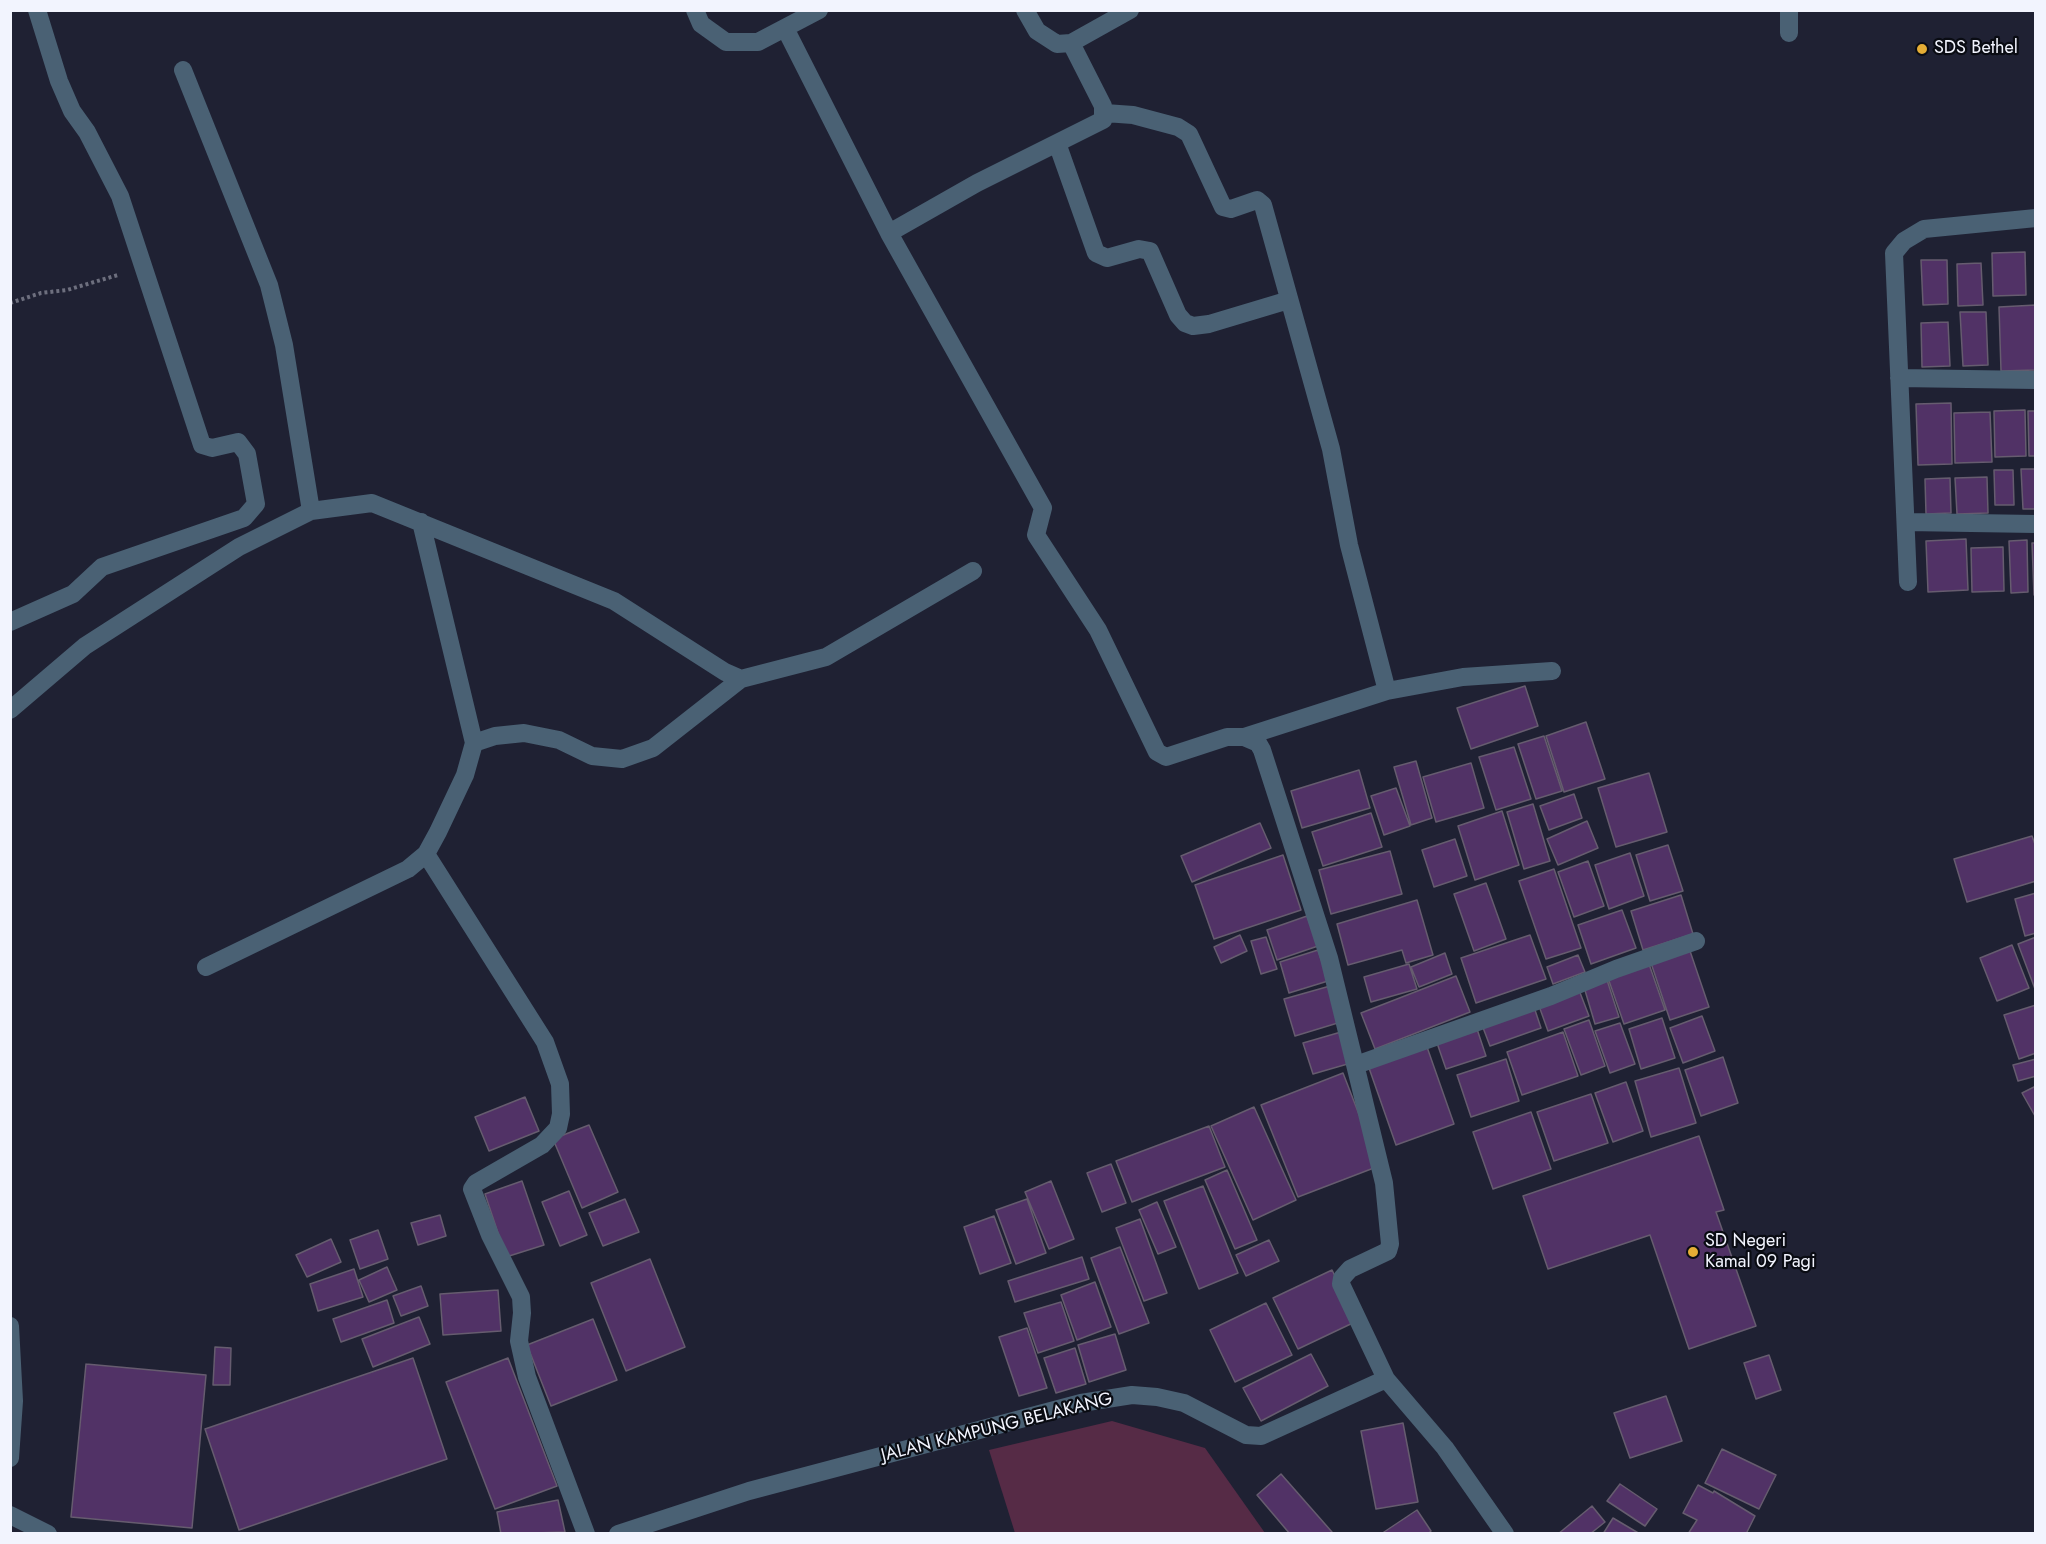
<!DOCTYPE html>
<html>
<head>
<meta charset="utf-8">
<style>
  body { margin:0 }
  #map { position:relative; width:2046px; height:1544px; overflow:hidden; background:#1f2133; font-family:Jost,sans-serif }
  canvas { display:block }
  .frame { position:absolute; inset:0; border:12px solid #f2f4fe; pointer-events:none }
</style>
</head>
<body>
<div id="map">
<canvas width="2046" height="1544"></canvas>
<div class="frame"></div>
</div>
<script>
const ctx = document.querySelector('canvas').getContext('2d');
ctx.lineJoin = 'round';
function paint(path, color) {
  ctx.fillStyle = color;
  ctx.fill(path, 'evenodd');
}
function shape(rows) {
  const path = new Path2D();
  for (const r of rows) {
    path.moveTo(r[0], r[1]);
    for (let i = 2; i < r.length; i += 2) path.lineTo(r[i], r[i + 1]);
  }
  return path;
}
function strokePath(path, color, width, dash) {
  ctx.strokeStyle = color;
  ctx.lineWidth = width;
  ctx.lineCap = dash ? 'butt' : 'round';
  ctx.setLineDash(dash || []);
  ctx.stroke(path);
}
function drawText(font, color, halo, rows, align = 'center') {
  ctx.font = font + ' Jost,sans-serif';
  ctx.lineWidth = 4.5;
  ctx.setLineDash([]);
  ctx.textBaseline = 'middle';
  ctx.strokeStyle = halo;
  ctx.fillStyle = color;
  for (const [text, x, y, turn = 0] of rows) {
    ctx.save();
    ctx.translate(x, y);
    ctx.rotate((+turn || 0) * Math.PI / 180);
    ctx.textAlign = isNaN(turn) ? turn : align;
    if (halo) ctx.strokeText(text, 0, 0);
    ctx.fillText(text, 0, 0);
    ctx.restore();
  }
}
paint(shape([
  [1112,1421,1205,1448,1265,1533,1015,1533,989,1450]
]), '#562b46');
const building = shape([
  [2025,252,2026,295,1993,296,1992,253,2025,252],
  [1921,260,1947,260,1948,304,1923,305,1921,260],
  [1981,263,1983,305,1958,306,1957,264,1981,263],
  [2036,305,2036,370,2001,371,1999,307,2036,305],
  [1960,312,1986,312,1988,365,1963,366,1960,312],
  [1948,322,1950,366,1922,367,1921,323,1948,322],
  [1951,403,1952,464,1918,465,1916,404,1951,403],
  [2025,410,2026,456,1995,457,1994,411,2025,410],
  [2028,411,2036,411,2036,456,2029,456,2028,411],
  [1990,412,1992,462,1955,463,1954,413,1990,412],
  [2021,469,2036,469,2036,509,2023,509,2021,469],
  [1994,470,2013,470,2014,505,1995,505,1994,470],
  [1987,477,1988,513,1957,514,1955,478,1987,477],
  [1950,478,1951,513,1926,514,1925,479,1950,478],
  [1966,539,1968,590,1928,592,1926,541,1966,539],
  [2027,540,2028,592,2011,593,2009,541,2027,540],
  [2032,543,2036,543,2036,595,2034,595,2032,543],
  [2003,547,2004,591,1972,592,1971,548,2003,547],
  [1525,686,1538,726,1471,749,1457,708,1525,686],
  [1586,722,1605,779,1564,792,1546,736,1586,722],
  [1544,736,1562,791,1536,799,1518,744,1544,736],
  [1514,747,1531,799,1496,810,1479,757,1514,747],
  [1416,761,1432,818,1411,825,1394,767,1416,761],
  [1471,763,1484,808,1436,822,1423,777,1471,763],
  [1359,770,1370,808,1302,828,1291,791,1359,770],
  [1649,773,1667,832,1616,847,1598,788,1649,773],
  [1396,788,1410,826,1384,835,1371,796,1396,788],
  [1574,794,1582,818,1549,830,1540,806,1574,794],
  [1533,804,1550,861,1524,869,1507,812,1533,804],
  [1502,811,1519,865,1475,880,1458,826,1502,811],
  [1371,813,1382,847,1323,866,1312,832,1371,813],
  [1587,821,1598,848,1558,865,1547,839,1587,821],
  [1260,823,1271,848,1192,882,1181,856,1260,823],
  [2032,836,2036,847,2036,881,1967,902,1954,859,2032,836],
  [1455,839,1467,876,1434,887,1422,850,1455,839],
  [1668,845,1683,891,1650,901,1636,855,1668,845],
  [1390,851,1402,894,1331,914,1319,870,1390,851],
  [1630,853,1644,896,1609,909,1595,865,1630,853],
  [1283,855,1301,910,1214,939,1195,885,1283,855],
  [1588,861,1604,906,1574,917,1558,872,1588,861],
  [1554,869,1581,948,1546,959,1519,881,1554,869],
  [1486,883,1506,939,1474,951,1454,894,1486,883],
  [2036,893,2036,933,2025,936,2015,899,2036,893],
  [1681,895,1693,934,1643,950,1631,911,1681,895],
  [1417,900,1433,955,1406,963,1402,950,1348,965,1337,924,1417,900],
  [1622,910,1636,948,1591,964,1578,925,1622,910],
  [1307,916,1318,946,1277,960,1267,930,1307,916],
  [1240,935,1247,951,1221,963,1214,947,1240,935],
  [1530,935,1546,979,1476,1003,1461,958,1530,935],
  [1266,937,1277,969,1261,974,1251,941,1266,937],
  [2036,937,2036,989,2035,989,2018,944,2036,937],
  [2012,945,2029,988,1997,1001,1980,958,2012,945],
  [1689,948,1709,1007,1670,1020,1650,960,1689,948],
  [1318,950,1328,981,1289,993,1280,962,1318,950],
  [1445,953,1452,974,1419,987,1411,967,1445,953],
  [1578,955,1585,972,1553,984,1547,967,1578,955],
  [1409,964,1417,989,1371,1002,1364,977,1409,964],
  [1649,964,1665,1010,1624,1024,1608,978,1649,964],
  [1456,976,1470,1012,1375,1049,1361,1013,1456,976],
  [1607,980,1619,1017,1595,1024,1584,987,1607,980],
  [1330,986,1341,1022,1295,1036,1284,999,1330,986],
  [1579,990,1589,1016,1548,1031,1539,1006,1579,990],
  [2036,1005,2036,1053,2019,1059,2004,1015,2036,1005],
  [1534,1007,1541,1028,1490,1046,1482,1025,1534,1007],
  [1702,1016,1715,1051,1683,1063,1670,1028,1702,1016],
  [1662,1018,1675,1058,1641,1069,1629,1029,1662,1018],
  [1589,1020,1605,1066,1581,1075,1564,1029,1589,1020],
  [1620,1023,1635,1064,1610,1073,1595,1031,1620,1023],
  [1477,1029,1486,1056,1446,1069,1437,1043,1477,1029],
  [1341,1032,1351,1063,1313,1074,1303,1043,1341,1032],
  [1563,1032,1578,1076,1522,1095,1507,1052,1563,1032],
  [1427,1047,1454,1124,1396,1145,1369,1068,1427,1047],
  [1723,1057,1738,1103,1701,1116,1685,1070,1723,1057],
  [1506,1059,1519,1101,1471,1117,1457,1075,1506,1059],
  [2036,1059,2036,1076,2018,1081,2013,1065,2036,1059],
  [1679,1068,1696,1123,1651,1137,1635,1081,1679,1068],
  [1343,1073,1379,1166,1298,1197,1261,1105,1343,1073],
  [1626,1082,1643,1131,1613,1142,1595,1093,1626,1082],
  [2036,1086,2036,1115,2035,1116,2022,1093,2036,1086],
  [1591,1094,1608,1143,1554,1161,1537,1112,1591,1094],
  [525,1097,539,1131,489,1151,475,1117,525,1097],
  [1254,1107,1296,1200,1253,1220,1211,1126,1254,1107],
  [1531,1112,1551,1169,1493,1189,1473,1132,1531,1112],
  [589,1125,618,1192,582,1208,553,1139,589,1125],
  [1209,1126,1225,1167,1132,1202,1116,1161,1209,1126],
  [1699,1136,1724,1210,1716,1212,1756,1326,1689,1349,1650,1235,1548,1269,1523,1196,1699,1136],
  [1111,1164,1126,1203,1102,1212,1087,1173,1111,1164],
  [1227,1170,1257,1240,1235,1249,1205,1180,1227,1170],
  [522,1181,544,1245,506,1257,485,1194,522,1181],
  [1051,1181,1074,1239,1049,1249,1025,1192,1051,1181],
  [1203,1186,1238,1273,1199,1289,1164,1201,1203,1186],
  [569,1191,587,1235,560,1246,542,1202,569,1191],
  [625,1199,639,1232,603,1246,589,1213,625,1199],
  [1027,1199,1046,1253,1016,1264,996,1210,1027,1199],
  [1157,1202,1176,1247,1158,1254,1139,1210,1157,1202],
  [440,1215,446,1236,418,1245,411,1223,440,1215],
  [994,1216,1011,1263,980,1274,964,1227,994,1216],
  [1140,1219,1167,1293,1144,1301,1116,1228,1140,1219],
  [378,1230,388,1259,360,1269,350,1240,378,1230],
  [331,1239,341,1262,307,1277,296,1255,331,1239],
  [1269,1240,1279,1261,1246,1276,1236,1255,1269,1240],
  [1120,1247,1149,1323,1119,1334,1091,1258,1120,1247],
  [1082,1257,1089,1279,1015,1302,1008,1281,1082,1257],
  [650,1259,685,1347,626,1371,591,1283,650,1259],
  [387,1267,397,1290,369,1302,359,1280,387,1267],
  [354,1269,363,1297,318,1311,310,1284,354,1269],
  [1332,1270,1357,1321,1298,1349,1273,1298,1332,1270],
  [1095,1282,1111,1327,1077,1340,1061,1295,1095,1282],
  [421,1286,428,1306,401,1316,393,1296,421,1286],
  [498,1290,501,1331,443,1335,440,1294,498,1290],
  [387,1300,394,1323,341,1342,333,1319,387,1300],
  [1061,1302,1074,1341,1038,1353,1024,1313,1061,1302],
  [1266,1303,1292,1355,1235,1382,1210,1330,1266,1303],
  [419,1317,430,1344,373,1367,362,1339,419,1317],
  [593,1319,617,1380,551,1406,527,1345,593,1319],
  [1027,1328,1047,1388,1019,1396,999,1337,1027,1328],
  [1115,1334,1126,1370,1089,1382,1078,1345,1115,1334],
  [215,1347,231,1348,230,1385,213,1385,215,1347],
  [1075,1348,1086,1384,1056,1393,1044,1358,1075,1348],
  [1311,1354,1328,1386,1261,1421,1243,1388,1311,1354],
  [1769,1355,1781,1390,1756,1399,1744,1363,1769,1355],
  [413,1358,447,1459,239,1530,205,1429,413,1358],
  [508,1358,557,1486,495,1509,446,1382,508,1358],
  [86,1364,206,1375,192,1528,71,1517,86,1364],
  [1666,1396,1682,1441,1630,1458,1614,1413,1666,1396],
  [1403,1423,1418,1502,1376,1509,1361,1431,1403,1423],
  [1722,1449,1776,1475,1759,1509,1705,1483,1722,1449],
  [1281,1474,1332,1532,1331,1534,1290,1534,1257,1495,1281,1474],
  [1620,1484,1657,1509,1645,1526,1607,1501,1620,1484],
  [1698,1485,1713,1493,1714,1491,1755,1516,1746,1534,1688,1534,1697,1520,1683,1513,1698,1485],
  [558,1500,565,1532,501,1534,497,1512,558,1500],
  [1592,1506,1605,1522,1590,1534,1558,1534,1592,1506],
  [1417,1510,1431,1531,1428,1534,1381,1534,1417,1510],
  [1613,1518,1640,1534,1603,1534,1613,1518]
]);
paint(building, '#513266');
strokePath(building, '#665c6f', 1.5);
strokePath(shape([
  [10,303,41,293,67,290,118,275]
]), '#6d6f7e', 4, [3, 3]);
strokePath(shape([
  [695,10,701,24,726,42,758,42,819,10],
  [1025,10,1037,31,1057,44,1071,43,1130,10],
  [785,28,889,233],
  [1789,33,1789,10],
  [1071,43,1103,106,1103,120,977,183,889,233,1043,508,1036,535,1098,630,1157,752,1166,757,1227,737,1244,737,1258,743,1262,750,1329,958,1384,1183,1390,1244,1388,1251,1350,1269,1342,1278,1341,1284,1386,1379],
  [183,70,269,285,284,345,311,511],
  [1105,113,1133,115,1178,127,1189,134,1223,207,1231,209,1257,200,1263,205,1331,449,1349,545,1387,691],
  [1057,143,1096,253,1107,258,1139,249,1150,251,1178,315,1185,323,1193,326,1209,324,1289,300],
  [1899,378,2036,380],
  [1906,522,2036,524],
  [1908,582,1894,253,1904,241,1924,229,2036,218],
  [10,622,73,594,102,567,244,518,256,504,247,454,238,442,212,448,202,445,120,196,87,132,72,111,59,81,37,10],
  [10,710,85,646,239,547,311,511,372,503,614,601,725,672,741,679,826,657,973,571],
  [1244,737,1387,691,1463,677,1552,671],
  [474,743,495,736,524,733,559,740,592,756,622,759,653,748,741,679],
  [426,854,545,1042,560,1084,561,1114,558,1128,542,1145,476,1183,472,1189,490,1235,521,1297,522,1313,519,1341,527,1377,586,1534],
  [206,967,408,869,426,854,438,832,465,775,474,743,421,522],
  [1356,1065,1551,996,1616,969,1696,941],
  [10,1326,14,1401,10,1458],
  [10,1515,48,1534],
  [618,1534,749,1491,1081,1403,1132,1395,1157,1397,1184,1403,1246,1435,1261,1436,1386,1379,1445,1448,1505,1534]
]), '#4a6174', 18);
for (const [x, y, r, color] of [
  [1922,49,6,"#e5ad35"],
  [1693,1252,6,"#e5ad35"]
]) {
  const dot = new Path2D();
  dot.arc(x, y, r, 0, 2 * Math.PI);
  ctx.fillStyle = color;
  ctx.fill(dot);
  strokePath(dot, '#0a0c13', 2);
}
drawText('18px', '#f2f4fe', '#0a0c13', [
  ["SDS Bethel",1934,49],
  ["SD Negeri",1705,1242],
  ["Kamal 09 Pagi",1705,1263]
], 'left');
drawText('18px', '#f2f4fe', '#0a0c13', [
  ["JALAN KAMPUNG BELAKANG",997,1428,-14]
]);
</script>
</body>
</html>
